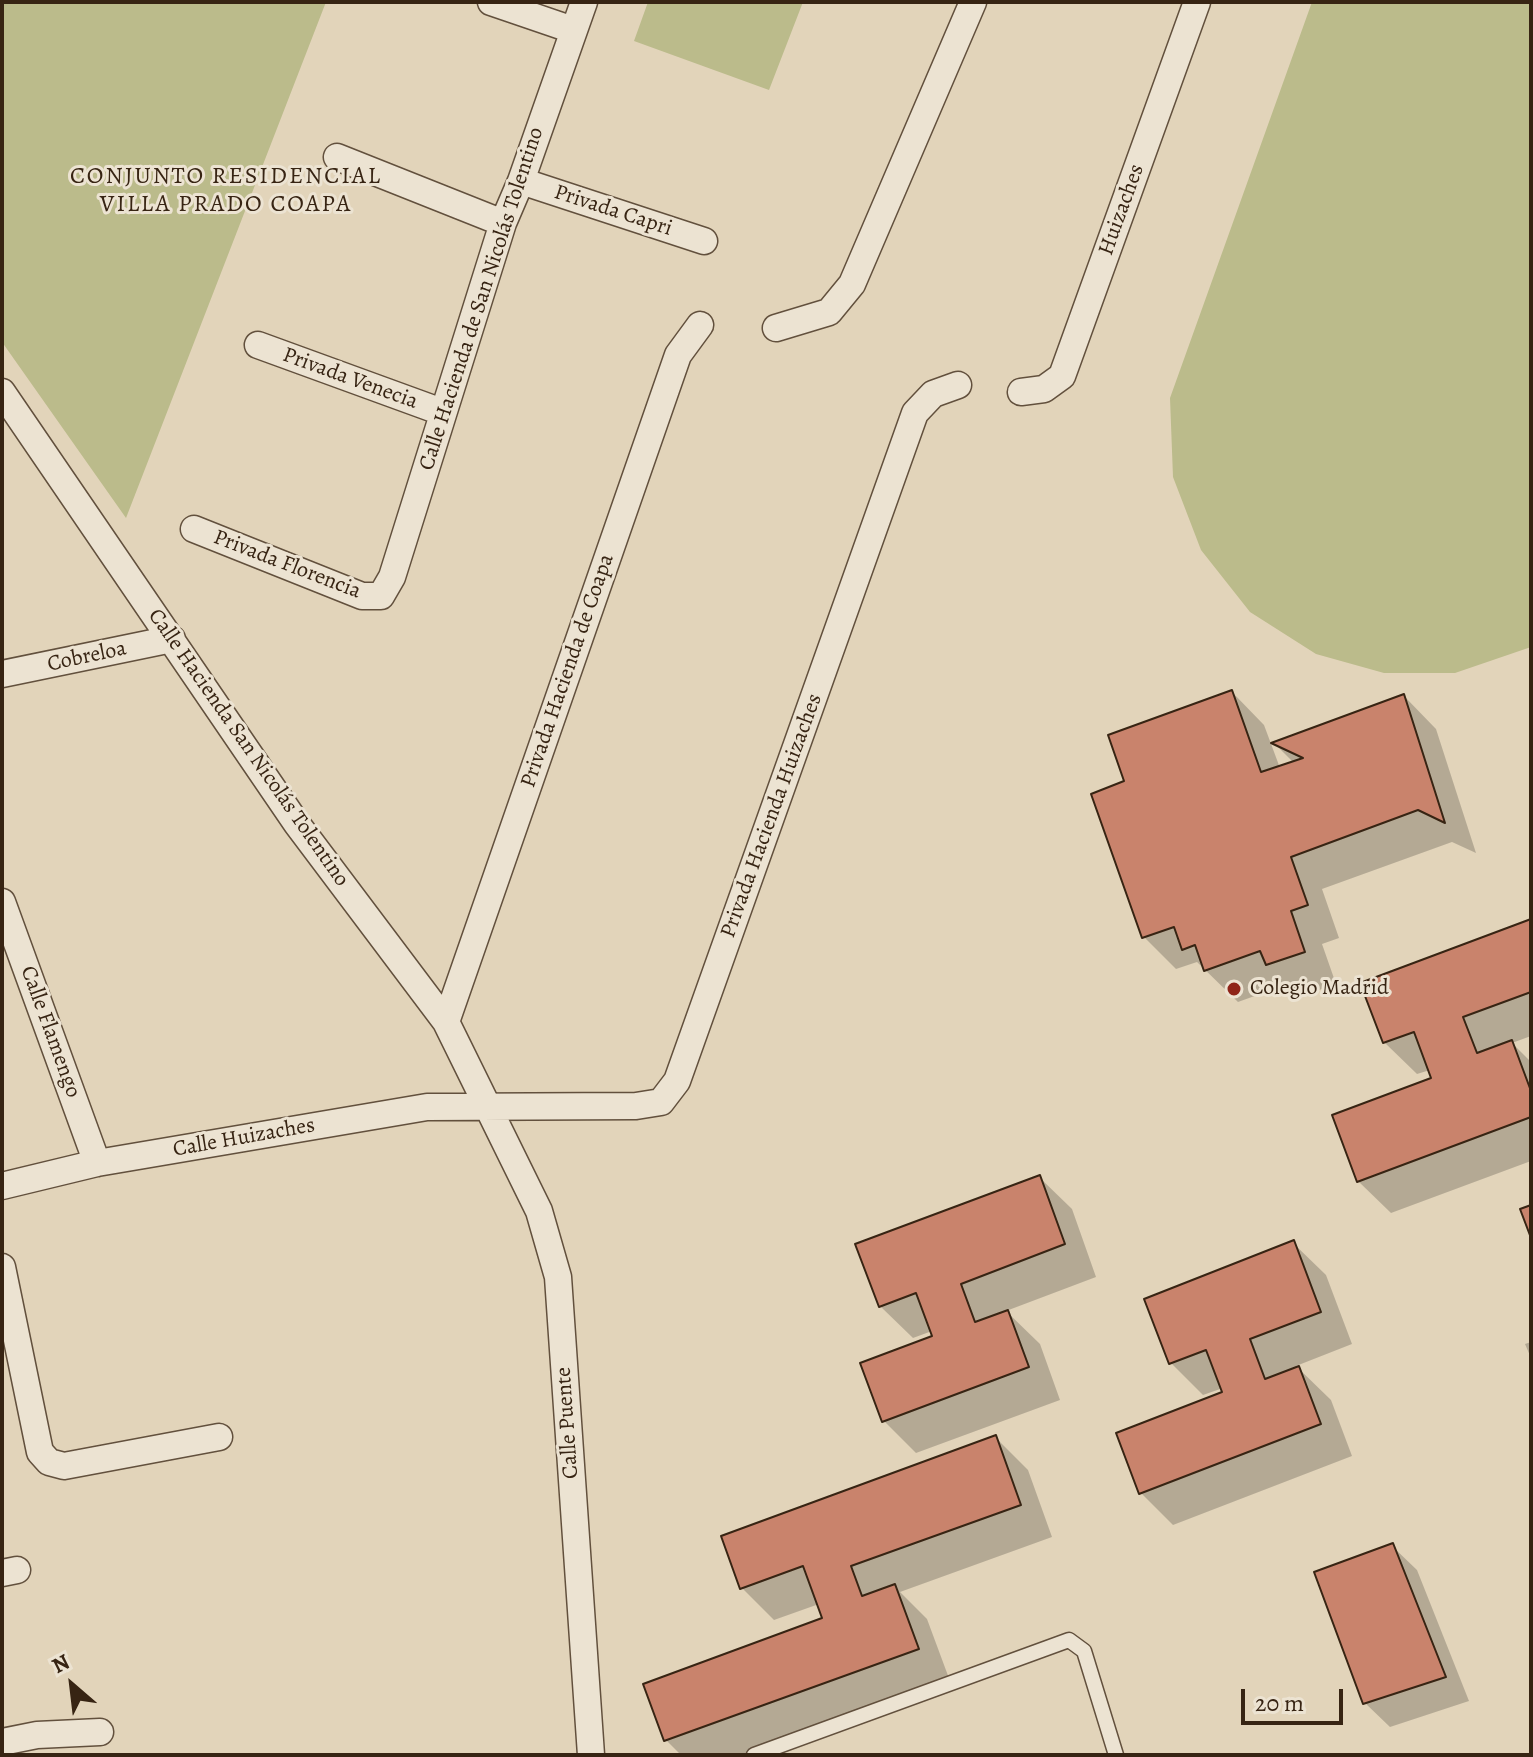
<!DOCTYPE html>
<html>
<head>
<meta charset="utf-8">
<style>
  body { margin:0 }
  #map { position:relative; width:1533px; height:1757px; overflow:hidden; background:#e2d4ba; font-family:Alegreya,serif }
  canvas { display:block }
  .frame { position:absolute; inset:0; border:4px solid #372413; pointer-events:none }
  .north { position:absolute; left:32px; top:1645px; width:80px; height:80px; -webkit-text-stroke:6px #ece3d2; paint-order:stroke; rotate:332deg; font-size:22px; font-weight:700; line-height:32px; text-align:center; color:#372413 }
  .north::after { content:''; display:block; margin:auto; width:28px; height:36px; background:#372413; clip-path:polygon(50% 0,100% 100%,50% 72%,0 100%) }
  .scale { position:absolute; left:1241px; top:1689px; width:102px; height:36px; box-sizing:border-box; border:4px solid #372413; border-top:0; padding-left:10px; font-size:24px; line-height:28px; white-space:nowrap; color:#372413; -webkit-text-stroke:6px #ece3d2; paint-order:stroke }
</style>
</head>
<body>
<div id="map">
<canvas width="1533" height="1757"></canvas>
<div class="frame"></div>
<div class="north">N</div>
<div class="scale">20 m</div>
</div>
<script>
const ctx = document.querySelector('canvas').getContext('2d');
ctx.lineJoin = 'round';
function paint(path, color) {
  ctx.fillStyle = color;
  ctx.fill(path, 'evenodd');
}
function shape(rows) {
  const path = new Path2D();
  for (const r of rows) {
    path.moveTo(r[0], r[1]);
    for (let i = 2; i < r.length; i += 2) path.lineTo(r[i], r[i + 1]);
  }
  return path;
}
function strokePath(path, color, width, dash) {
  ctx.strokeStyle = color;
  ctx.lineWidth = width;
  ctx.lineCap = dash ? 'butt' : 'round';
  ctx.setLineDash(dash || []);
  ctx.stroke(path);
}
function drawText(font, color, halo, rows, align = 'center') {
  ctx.font = font + ' Alegreya,serif';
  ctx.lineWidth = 6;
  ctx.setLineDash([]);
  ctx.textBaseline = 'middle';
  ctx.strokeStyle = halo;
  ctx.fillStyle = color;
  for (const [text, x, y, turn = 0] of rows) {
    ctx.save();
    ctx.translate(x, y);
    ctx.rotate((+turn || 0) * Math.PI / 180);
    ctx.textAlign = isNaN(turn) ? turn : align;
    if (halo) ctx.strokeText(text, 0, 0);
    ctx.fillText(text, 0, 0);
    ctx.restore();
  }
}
paint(shape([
  [2,2,326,2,126,518,2,342],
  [648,2,803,2,769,90,634,41],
  [1312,2,1531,2,1531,647,1455,673,1384,673,1316,654,1250,612,1201,550,1173,477,1170,398]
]), '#bbbb8b');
paint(shape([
  [1232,692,1264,725,1280,768,1294,763,1275,744,1404,696,1436,729,1476,853,1452,842,1322,889,1339,938,1322,944,1336,984,1300,997,1288,984,1238,1002,1197,962,1176,969,1144,937,1127,783],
  [1531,921,1531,1036,1512,1043,1531,1062,1531,1161,1391,1213,1358,1181,1433,1079,1430,1070,1417,1074,1384,1042],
  [1039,1177,1072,1209,1096,1277,1006,1311,1040,1344,1060,1400,916,1453,884,1421,934,1337,932,1331,913,1338,880,1306],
  [1293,1243,1326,1275,1352,1344,1296,1366,1331,1400,1352,1456,1173,1525,1141,1493,1225,1393,1223,1388,1203,1395,1171,1363],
  [1531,1342,1531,1358,1525,1344],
  [995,1437,1028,1470,1052,1537,900,1592,927,1619,950,1681,746,1755,681,1755,666,1740,825,1620,819,1604,774,1620,742,1588],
  [1392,1546,1417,1570,1469,1701,1390,1727,1365,1703]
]), '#0003');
const building = shape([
  [1232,690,1261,772,1303,758,1271,743,1404,694,1445,823,1418,810,1291,857,1308,905,1291,911,1305,952,1266,965,1260,951,1204,971,1195,945,1182,950,1174,927,1142,938,1091,794,1124,781,1108,735,1232,690],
  [1531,919,1531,992,1463,1017,1477,1053,1512,1040,1531,1091,1531,1117,1357,1182,1332,1115,1431,1078,1414,1032,1383,1043,1360,983,1531,919],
  [1040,1175,1065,1244,961,1284,975,1322,1008,1310,1029,1367,882,1422,860,1363,932,1336,916,1293,879,1307,855,1244,1040,1175],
  [1531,1205,1531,1238,1520,1209,1531,1205],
  [1294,1240,1321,1312,1250,1339,1265,1379,1299,1366,1321,1424,1139,1494,1116,1433,1222,1392,1206,1350,1169,1364,1144,1299,1294,1240],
  [996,1435,1021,1505,851,1566,862,1596,895,1584,919,1649,664,1741,643,1684,822,1618,803,1566,740,1589,721,1536,996,1435],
  [1393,1543,1446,1677,1363,1704,1314,1572,1393,1543]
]);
paint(building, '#c9836c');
strokePath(building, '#372413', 2);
const lane = shape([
  [754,1755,1069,1640,1084,1651,1116,1755]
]);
const street = shape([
  [491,2,573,30],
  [337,157,503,223],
  [521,181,704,241],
  [776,328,829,312,852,284,973,2],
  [258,345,442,412],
  [2,392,297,824,446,1022,539,1211,558,1277,591,1755],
  [1021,392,1044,389,1062,376,1197,2],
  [194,529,362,596,381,596,392,577,503,223,521,181,584,2],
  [2,674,172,639],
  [2,902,97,1163],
  [446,1022,678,355,700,325],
  [2,1186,97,1163,427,1107,636,1106,661,1102,677,1081,915,413,933,394,958,385],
  [2,1267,40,1452,49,1462,64,1466,219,1437],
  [2,1573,17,1570],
  [2,1742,37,1735,100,1732]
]);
strokePath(lane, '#62503d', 17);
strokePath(street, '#62503d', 29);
strokePath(lane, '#ece3d2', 14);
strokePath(street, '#ece3d2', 26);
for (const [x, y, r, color] of [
  [1234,989,8,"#8f2418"]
]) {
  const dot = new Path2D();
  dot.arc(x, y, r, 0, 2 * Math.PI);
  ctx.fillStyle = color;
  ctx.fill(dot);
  strokePath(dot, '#ece3d2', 3);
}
drawText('22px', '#372413', '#ece3d2', [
  ["Huizaches",1122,210,-70],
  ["Privada Capri",613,211,18],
  ["Calle Hacienda de San Nicolás Tolentino",482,299,-72],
  ["Privada Venecia",350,379,20],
  ["Privada Florencia",287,565,21],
  ["Cobreloa",87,657,-12],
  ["Privada Hacienda de Coapa",568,671,-71],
  ["Calle Hacienda San Nicolás Tolentino",248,748,55],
  ["Privada Hacienda Huizaches",772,816,-70],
  ["Calle Flamengo",50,1032,70],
  ["Calle Huizaches",244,1138,-10],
  ["Calle Puente",568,1423,-94]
]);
drawText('22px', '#372413', '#ece3d2', [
  ["Colegio Madrid",1250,989]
], 'left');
ctx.letterSpacing = '2px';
drawText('24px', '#372413', '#ece3d2', [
  ["CONJUNTO RESIDENCIAL",226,177],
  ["VILLA PRADO COAPA",226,205]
]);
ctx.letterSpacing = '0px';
</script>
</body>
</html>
